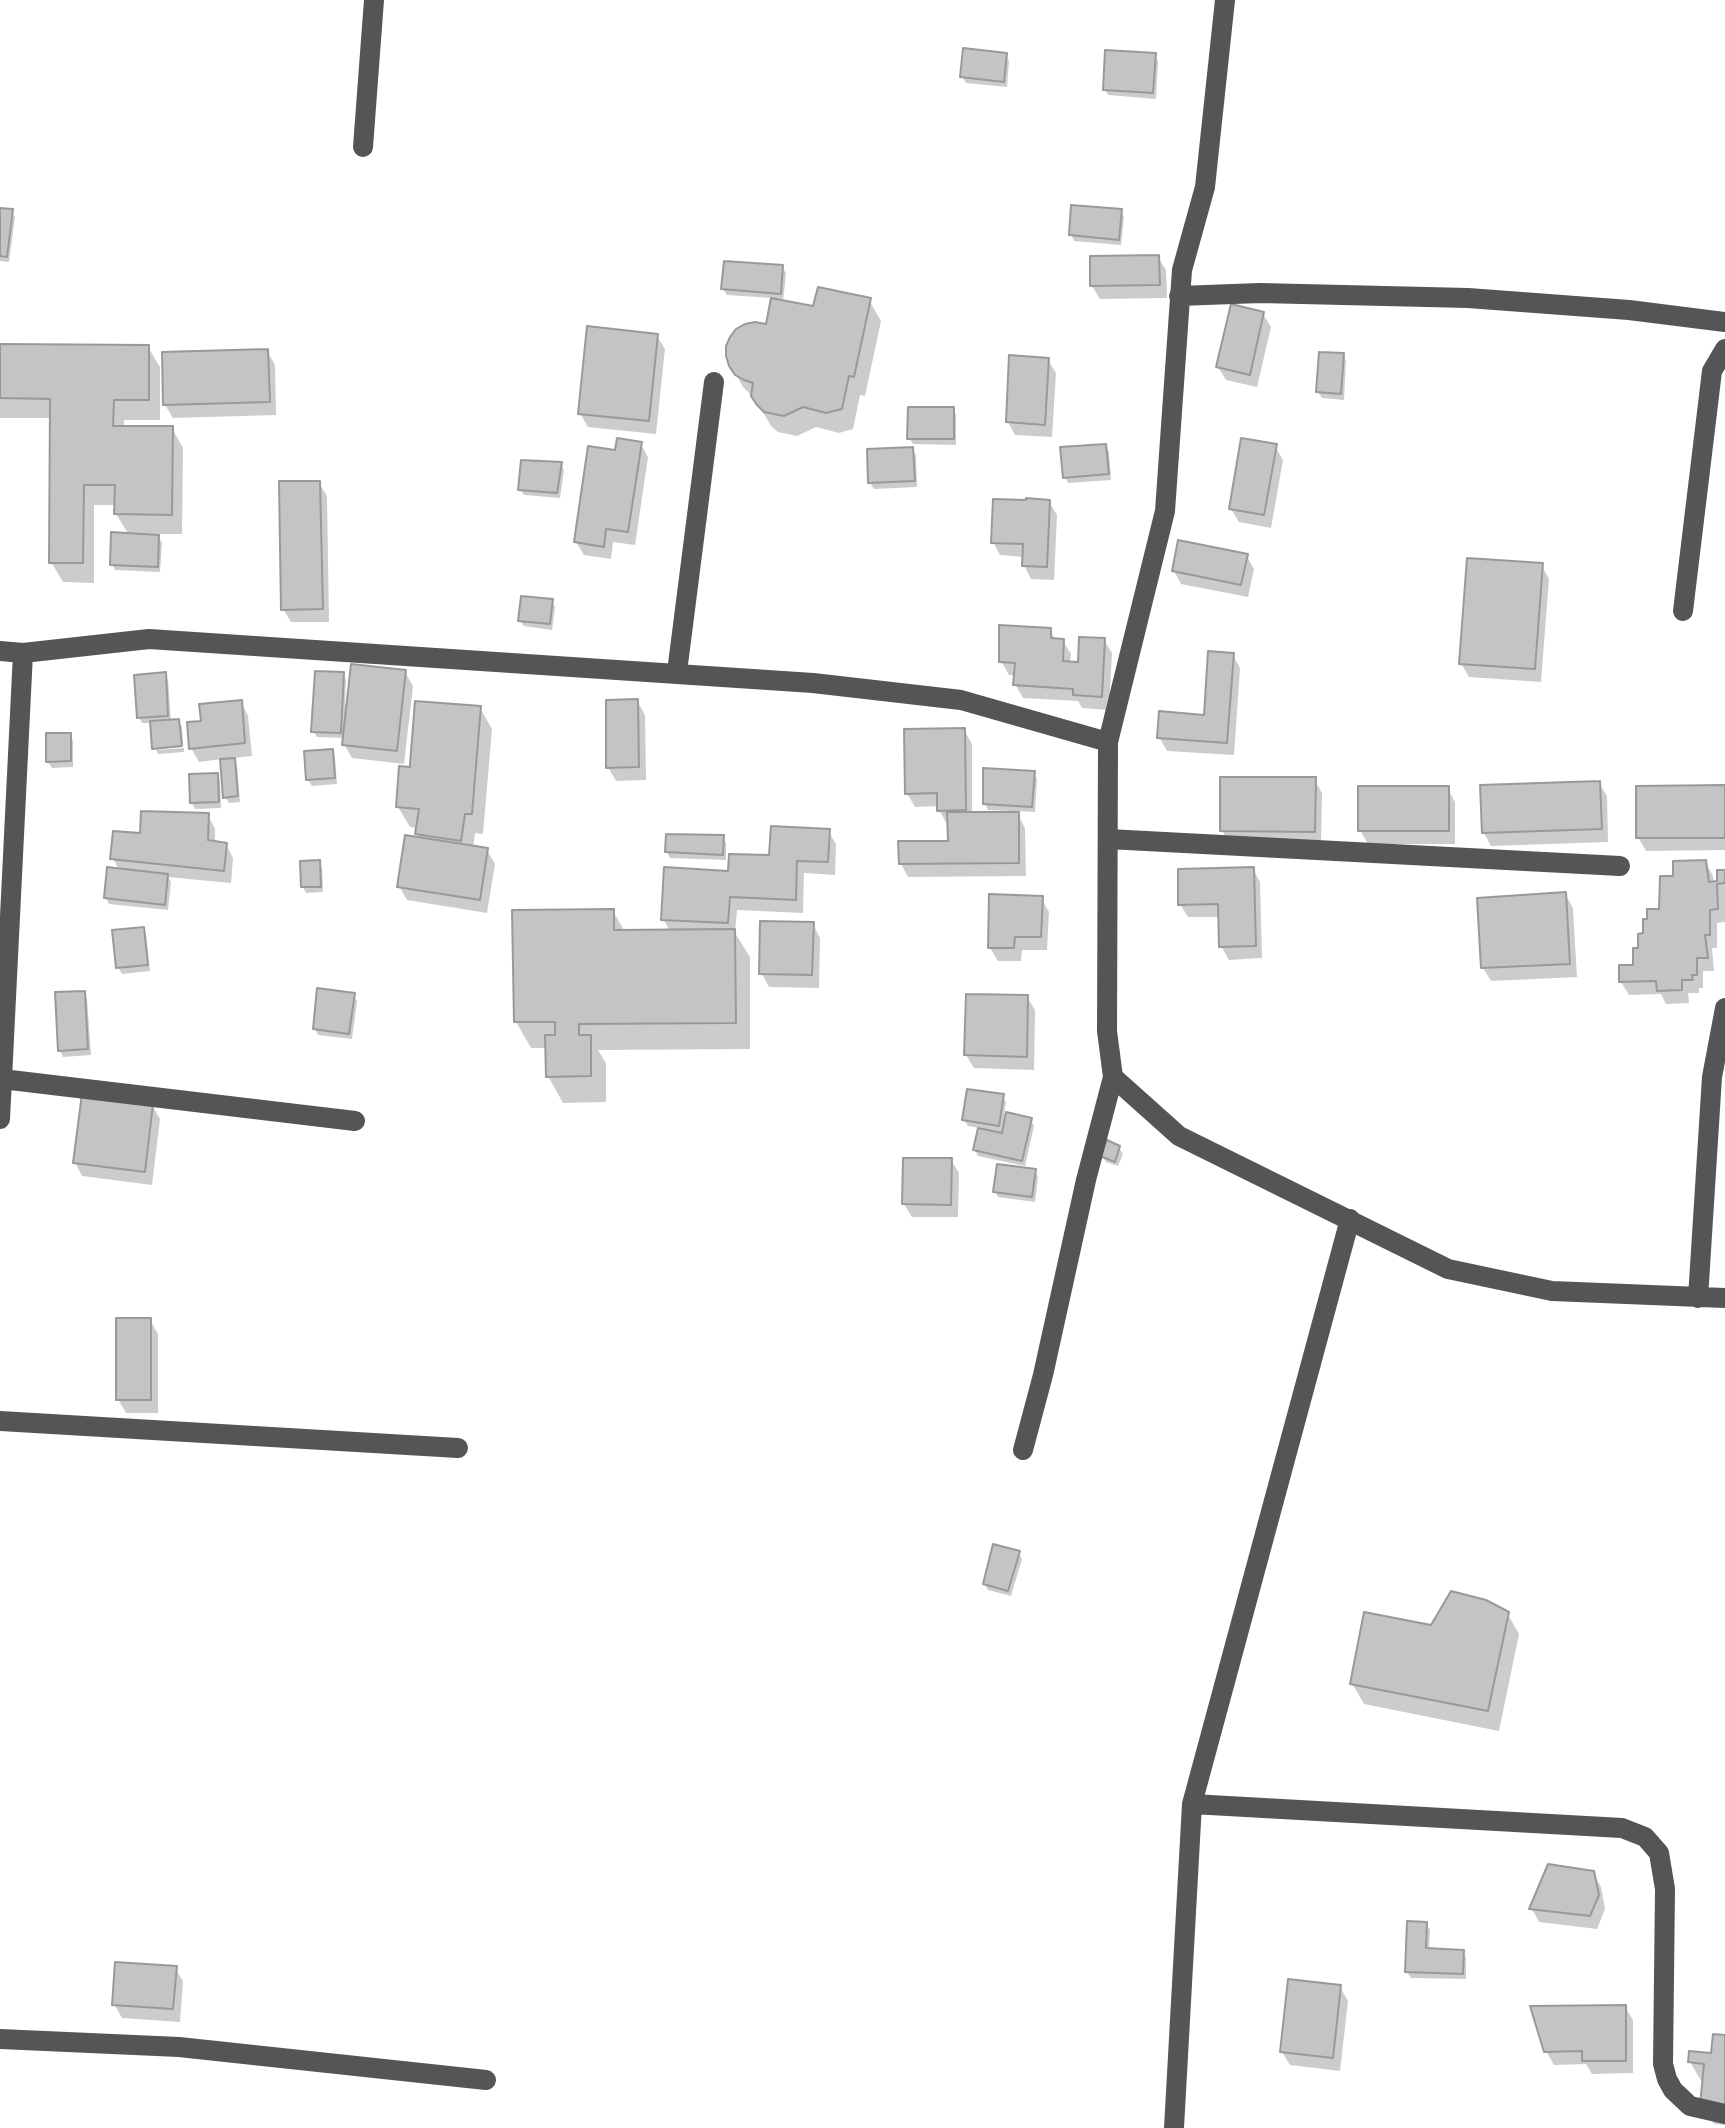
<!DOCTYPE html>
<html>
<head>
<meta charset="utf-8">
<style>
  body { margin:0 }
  canvas { display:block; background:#fff }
</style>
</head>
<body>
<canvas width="1725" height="2128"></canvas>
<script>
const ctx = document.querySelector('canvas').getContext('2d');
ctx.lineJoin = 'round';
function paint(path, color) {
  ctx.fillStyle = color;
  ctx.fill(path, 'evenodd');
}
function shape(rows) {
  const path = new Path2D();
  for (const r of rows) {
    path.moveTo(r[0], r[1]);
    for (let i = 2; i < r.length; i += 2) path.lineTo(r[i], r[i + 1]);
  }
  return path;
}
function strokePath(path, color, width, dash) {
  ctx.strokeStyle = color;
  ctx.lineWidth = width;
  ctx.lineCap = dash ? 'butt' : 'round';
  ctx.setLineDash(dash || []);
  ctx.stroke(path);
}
paint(shape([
  [1006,55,1009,61,1007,87,966,83,962,76],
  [1155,55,1158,61,1156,99,1108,95,1105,89],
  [0,210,11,211,15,217,9,262,0,261],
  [1121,211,1124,217,1121,245,1074,241,1071,234],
  [1158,257,1166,270,1167,298,1100,299,1092,286],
  [782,267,786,273,783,302,815,308,869,300,881,321,865,396,860,395,853,429,839,433,816,427,797,436,778,432,771,426,755,399,743,387,731,365,767,326,773,298,727,295,723,289],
  [1263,314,1271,327,1257,387,1226,380,1218,367],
  [657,336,665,349,656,434,588,427,580,413],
  [0,346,148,347,160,367,160,420,124,420,124,428,172,428,183,448,182,534,157,534,162,543,160,572,115,570,112,564,129,535,116,514,116,505,94,505,94,583,63,582,51,562,52,418,0,418],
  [267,351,275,365,276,415,173,418,165,405],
  [1343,355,1346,361,1344,400,1322,398,1318,392],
  [1048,360,1056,373,1052,437,1015,435,1008,422],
  [953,409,956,415,956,445,913,444,909,438],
  [640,443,648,457,635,545,613,542,611,559,584,555,576,542,617,453],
  [1105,446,1109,452,1111,480,1068,483,1065,477],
  [1275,446,1283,460,1271,528,1239,522,1231,509],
  [912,449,916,455,917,487,874,489,870,483],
  [561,464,564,470,560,498,524,495,520,489],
  [319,483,327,496,329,622,291,622,283,609],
  [1049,502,1057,515,1054,580,1031,579,1024,565,1024,557,1000,555,993,542],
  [1246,555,1254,569,1248,597,1181,584,1174,571],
  [1541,565,1549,579,1541,682,1469,677,1461,663],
  [552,601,555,607,552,630,524,626,520,620],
  [1050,630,1056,641,1063,641,1071,654,1070,663,1079,664,1104,640,1112,653,1109,710,1082,708,1078,701,1023,698,1015,684,1016,675,1009,675,1001,661],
  [1233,655,1240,668,1234,755,1167,751,1159,737,1206,717],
  [405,672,413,686,404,764,352,758,344,744,345,738,317,737,313,731,343,674,346,680,345,705,348,705],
  [164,674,168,680,171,722,178,721,182,727,183,744,154,746,152,723,142,723,139,717],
  [637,701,645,715,646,780,616,781,608,767],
  [241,702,248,716,252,756,233,758,237,766,240,802,229,803,225,797,222,759,199,762,191,748,203,723],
  [480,708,492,729,483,834,475,833,473,848,487,850,495,864,487,913,407,900,399,886,420,839,417,834,418,828,410,827,398,807,411,769],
  [964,730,972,744,972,814,1008,814,1008,811,988,810,985,804,1034,773,1037,779,1035,812,1016,811,1025,828,1026,876,908,877,901,864,950,843,950,824,947,824,939,810,939,806,915,807,907,793],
  [69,735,73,741,73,767,52,768,48,762],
  [184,748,184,752,158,754,156,750],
  [332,751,335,758,337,784,312,786,308,780],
  [216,775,220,781,221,808,195,809,192,803],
  [1314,779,1322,793,1321,845,1229,844,1222,830],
  [1599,783,1607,796,1608,842,1491,846,1484,833],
  [1447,788,1455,802,1455,844,1368,844,1360,830],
  [1725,790,1725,850,1646,851,1638,837],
  [208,815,215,829,215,843,226,844,233,858,231,883,168,877,171,882,168,910,109,904,106,898,119,870,113,858,142,836],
  [828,831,836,844,835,875,804,873,803,913,737,910,735,933,750,957,750,1049,598,1050,606,1063,606,1102,563,1103,548,1076,547,1048,531,1048,516,1022,613,911,625,932,670,931,663,919,730,873,771,857],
  [723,837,726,843,726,860,670,858,667,852],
  [319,862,322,868,323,892,306,893,303,887],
  [1705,862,1713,876,1714,884,1719,883,1725,872,1725,922,1717,923,1717,948,1712,948,1714,971,1703,971,1703,988,1699,988,1699,993,1688,993,1689,1003,1666,1004,1661,994,1629,995,1621,982,1635,966,1645,935,1661,910,1675,878],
  [1253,869,1260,882,1262,958,1229,960,1221,946,1220,917,1188,917,1180,904],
  [1565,894,1573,908,1577,977,1491,981,1483,968],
  [1041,898,1049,912,1047,950,1022,950,1021,961,998,961,990,948],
  [813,924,820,938,819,988,769,987,762,974],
  [143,929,146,935,150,971,122,974,118,967],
  [84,993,87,999,91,1055,63,1057,60,1050],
  [353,995,357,1001,352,1039,318,1035,315,1029],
  [1027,997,1035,1010,1034,1070,974,1068,966,1055],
  [1002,1096,1006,1102,1004,1114,1031,1120,1034,1126,1025,1166,978,1156,975,1150,980,1128,968,1126,964,1120],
  [152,1105,160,1119,152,1185,82,1176,75,1162],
  [1119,1148,1123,1154,1118,1166,1106,1162,1102,1156],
  [951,1160,959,1173,958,1217,912,1217,904,1204],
  [1035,1170,1038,1177,1035,1202,998,1197,995,1191],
  [150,1320,158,1334,158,1413,126,1413,118,1399],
  [1018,1552,1022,1559,1011,1596,988,1590,985,1584],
  [1507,1613,1519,1634,1499,1731,1364,1704,1352,1683,1432,1627],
  [1593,1873,1601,1887,1605,1909,1597,1929,1539,1922,1532,1909],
  [1426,1923,1430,1930,1429,1950,1463,1952,1466,1958,1466,1979,1411,1978,1407,1972],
  [175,1968,183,1981,180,2022,122,2018,114,2004],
  [1340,1987,1348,2001,1340,2071,1290,2065,1282,2052],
  [1625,2007,1633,2020,1633,2073,1592,2074,1586,2064,1554,2065,1546,2051],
  [1725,2037,1725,2125,1714,2124,1702,2104,1705,2082,1702,2082,1690,2062,1713,2056]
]), '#0003');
const building = shape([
  [963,48,1007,53,1004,82,960,77,963,48],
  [1105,50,1156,53,1153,93,1103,90,1105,50],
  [1071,205,1122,209,1119,240,1069,235,1071,205],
  [0,208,13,209,7,257,0,256,0,208],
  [1159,255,1160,285,1090,286,1090,256,1159,255],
  [724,261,783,265,781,294,721,289,724,261],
  [818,287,871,298,854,377,849,376,842,409,826,413,803,407,784,416,764,412,757,405,751,396,753,383,744,380,735,375,729,366,726,356,726,346,730,337,736,329,745,324,755,322,766,324,771,298,813,306,818,287],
  [1231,304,1264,312,1250,375,1216,367,1231,304],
  [587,326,658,334,649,421,578,414,587,326],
  [0,344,149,345,149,400,114,400,113,426,173,426,172,515,114,514,115,485,84,485,83,563,49,563,50,399,0,398,0,344],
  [268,349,270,402,163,405,162,352,268,349],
  [1319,352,1344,353,1341,394,1316,392,1319,352],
  [1009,355,1049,358,1045,425,1006,422,1009,355],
  [908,407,954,407,954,439,907,439,908,407],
  [617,438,642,442,628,532,606,529,604,547,574,542,588,446,615,450,617,438],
  [1241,438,1277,444,1264,515,1229,509,1241,438],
  [1106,444,1109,474,1063,478,1060,447,1106,444],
  [913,447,915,481,868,483,867,449,913,447],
  [521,460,562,462,557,493,518,490,521,460],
  [279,481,320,481,323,609,281,610,279,481],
  [1026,498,1050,500,1047,567,1022,566,1023,544,991,543,993,499,1026,500,1026,498],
  [111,532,159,535,158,567,110,565,111,532],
  [1178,540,1248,554,1241,585,1172,571,1178,540],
  [1467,558,1543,563,1535,669,1459,664,1467,558],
  [521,596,553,599,550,624,518,621,521,596],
  [999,625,1051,628,1051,638,1064,639,1063,661,1078,662,1079,637,1105,638,1102,697,1073,695,1073,689,1013,685,1015,663,999,662,999,625],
  [1208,651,1234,653,1227,743,1157,738,1159,711,1204,715,1208,651],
  [351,664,406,670,397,751,342,745,351,664],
  [315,671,344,672,341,733,311,732,315,671],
  [166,672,168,716,137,718,134,675,166,672],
  [638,699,639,767,606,768,606,700,638,699],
  [242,700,245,743,189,749,187,722,201,721,199,704,242,700],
  [415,701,481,706,472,814,465,814,461,841,415,834,419,809,396,807,399,766,410,767,410,764,415,701],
  [179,719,182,746,152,749,150,721,179,719],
  [965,728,966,810,937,811,937,793,905,794,904,729,965,728],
  [46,733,71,733,71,761,46,762,46,733],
  [333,749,335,778,306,780,304,751,333,749],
  [235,758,238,796,223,798,220,759,235,758],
  [983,768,1035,771,1032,807,983,804,983,768],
  [218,773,219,802,190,803,189,774,218,773],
  [1220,777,1316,777,1315,832,1220,831,1220,777],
  [1600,781,1602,829,1482,833,1480,785,1600,781],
  [1725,785,1725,838,1636,838,1636,786,1725,785],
  [1358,786,1449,786,1449,831,1358,831,1358,786],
  [141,811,209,813,208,840,227,843,224,871,110,859,113,831,140,833,141,811],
  [947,812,1019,812,1019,863,899,864,898,841,948,841,947,812],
  [771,826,830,829,828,862,797,861,796,900,730,897,728,923,661,920,664,867,728,871,729,854,769,855,771,826],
  [666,834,724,835,723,855,665,852,666,834],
  [405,835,488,848,480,900,397,887,405,835],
  [320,860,321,887,301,887,300,861,320,860],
  [1706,860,1709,882,1717,881,1717,870,1725,870,1725,883,1717,884,1718,909,1710,910,1710,935,1705,935,1708,958,1697,958,1697,975,1692,975,1693,980,1682,980,1682,990,1657,991,1656,981,1619,982,1619,965,1633,965,1633,948,1638,948,1638,934,1643,933,1643,919,1647,919,1647,909,1659,909,1660,876,1673,876,1673,861,1706,860],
  [107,867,168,874,165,905,104,898,107,867],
  [1254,867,1256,946,1219,947,1218,904,1178,905,1178,869,1254,867],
  [1566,892,1570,964,1481,968,1477,898,1566,892],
  [989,894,1043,896,1041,937,1015,937,1014,948,988,948,989,894],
  [614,909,614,930,735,929,736,1023,579,1024,579,1035,591,1035,591,1076,546,1077,545,1035,555,1035,555,1022,514,1022,512,910,614,909],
  [760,921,814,922,812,975,759,974,760,921],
  [144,927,148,965,116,968,112,930,144,927],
  [317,988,355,993,349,1034,313,1029,317,988],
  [85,991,88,1049,58,1051,55,992,85,991],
  [966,994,1028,995,1027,1057,964,1055,966,994],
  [967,1089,1004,1094,999,1126,962,1120,967,1089],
  [82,1094,153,1104,145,1172,73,1163,82,1094],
  [1006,1112,1032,1118,1022,1161,973,1150,978,1128,1002,1133,1006,1112],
  [1107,1140,1120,1146,1115,1162,1100,1156,1107,1140],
  [903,1158,952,1158,951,1205,902,1204,903,1158],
  [997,1164,1036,1169,1032,1197,993,1192,997,1164],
  [116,1318,151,1318,151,1400,116,1400,116,1318],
  [993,1544,1020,1551,1008,1591,983,1584,993,1544],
  [1451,1591,1486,1600,1509,1612,1488,1711,1350,1684,1364,1612,1431,1625,1451,1591],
  [1548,1864,1594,1871,1599,1895,1590,1916,1529,1909,1548,1864],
  [1407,1921,1427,1922,1426,1948,1464,1950,1463,1974,1405,1972,1407,1921],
  [115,1962,177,1966,173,2009,112,2005,115,1962],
  [1288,1979,1341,1985,1333,2058,1280,2052,1288,1979],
  [1626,2005,1626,2061,1582,2061,1582,2051,1544,2052,1530,2006,1626,2005],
  [1713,2034,1725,2035,1725,2107,1700,2105,1704,2064,1688,2062,1689,2051,1711,2053,1713,2034]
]);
paint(building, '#c4c4c4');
strokePath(building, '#999', 2);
strokePath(shape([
  [1225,0,1205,187,1182,270,1165,511,1108,742,1107,1031,1113,1077,1179,1136,1448,1269,1552,1291,1725,1298],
  [363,147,374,0],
  [1179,296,1260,293,1468,298,1629,310,1725,322],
  [1683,611,1712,371,1725,349],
  [0,651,23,653,149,639,813,683,961,700,1108,742],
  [677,672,714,382],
  [1108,839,1620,866],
  [2,1079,355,1121],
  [0,1119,23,653],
  [1698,1298,1712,1077,1725,1008],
  [0,1421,458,1448],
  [1023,1450,1043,1375,1086,1180,1113,1077],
  [1192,1804,1622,1828,1645,1837,1659,1853,1665,1889,1663,2064,1667,2079,1673,2090,1690,2106,1725,2114],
  [0,2039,179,2047,486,2080],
  [1174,2128,1192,1804,1350,1219]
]), '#555', 20);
</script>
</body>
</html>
